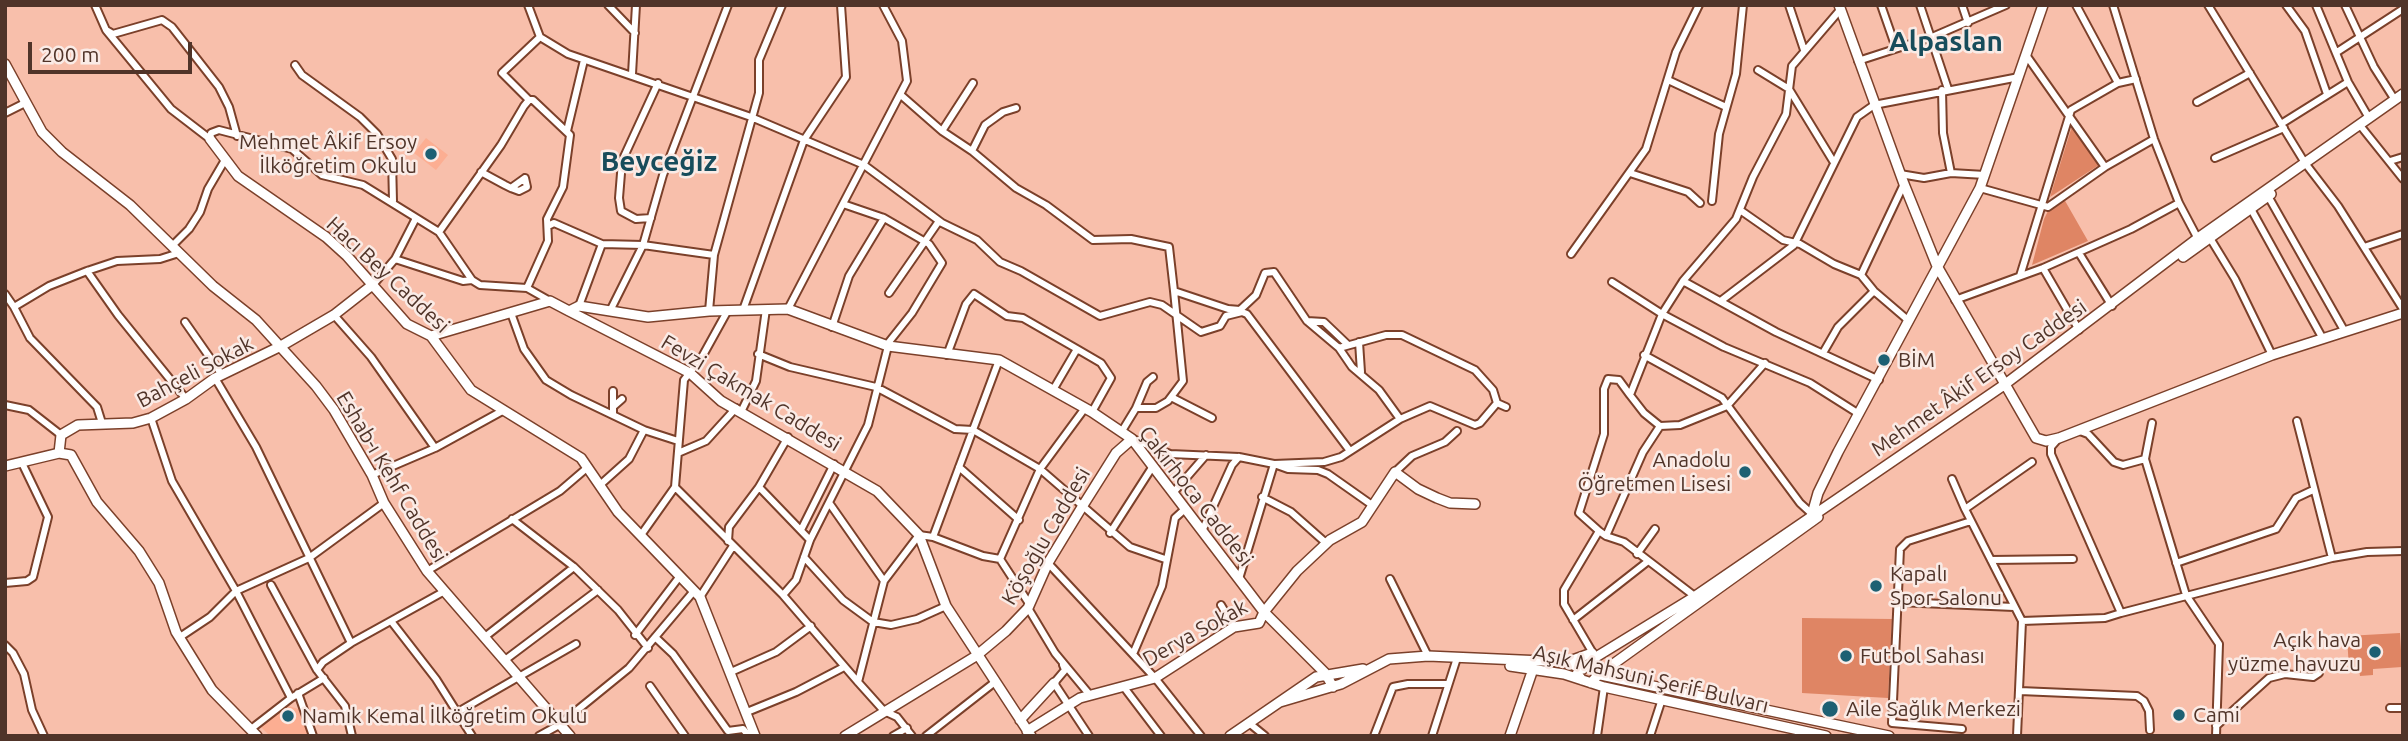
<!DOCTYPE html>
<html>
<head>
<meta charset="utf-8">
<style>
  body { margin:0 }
  #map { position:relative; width:2408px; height:741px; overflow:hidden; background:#f8bfab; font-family:Ubuntu,sans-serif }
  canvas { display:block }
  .frame { position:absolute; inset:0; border:7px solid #503429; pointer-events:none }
  .scale { position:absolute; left:28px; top:42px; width:164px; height:32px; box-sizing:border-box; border:4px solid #503429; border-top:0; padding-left:9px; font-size:21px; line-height:24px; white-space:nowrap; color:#503429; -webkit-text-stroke:5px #faebe6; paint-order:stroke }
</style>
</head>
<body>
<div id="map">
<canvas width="2408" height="741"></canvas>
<div class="frame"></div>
<div class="scale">200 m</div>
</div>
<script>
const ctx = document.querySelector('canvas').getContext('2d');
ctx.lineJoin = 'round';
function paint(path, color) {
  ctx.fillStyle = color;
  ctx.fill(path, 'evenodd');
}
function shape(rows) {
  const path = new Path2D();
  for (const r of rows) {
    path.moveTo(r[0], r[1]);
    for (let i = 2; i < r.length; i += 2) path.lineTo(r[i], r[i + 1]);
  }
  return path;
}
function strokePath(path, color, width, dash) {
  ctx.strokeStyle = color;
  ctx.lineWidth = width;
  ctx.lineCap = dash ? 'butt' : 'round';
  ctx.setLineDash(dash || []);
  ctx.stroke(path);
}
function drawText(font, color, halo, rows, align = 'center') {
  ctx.font = font + ' Ubuntu,sans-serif';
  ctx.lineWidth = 5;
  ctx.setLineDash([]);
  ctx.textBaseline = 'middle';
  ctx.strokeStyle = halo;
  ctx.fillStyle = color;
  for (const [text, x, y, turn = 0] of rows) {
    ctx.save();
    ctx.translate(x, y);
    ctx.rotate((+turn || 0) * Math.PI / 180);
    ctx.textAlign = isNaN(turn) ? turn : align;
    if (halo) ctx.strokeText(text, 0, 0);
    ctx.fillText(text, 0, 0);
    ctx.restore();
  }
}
paint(shape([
  [426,138,448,155,436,170,414,153],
  [288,706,299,709,309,736,270,736,260,726]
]), '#fcae92');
paint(shape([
  [2072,126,2099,165,2050,197],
  [2064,199,2088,241,2032,265,2044,219,2048,211],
  [1802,618,1892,619,1888,698,1802,693],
  [2400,633,2402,667,2373,669,2373,675,2360,676,2359,668,2349,669,2347,636]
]), '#df8564');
const street = shape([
  [95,5,106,30,171,109,210,139,211,133,219,130,292,149,322,175,363,185,439,232,472,280,480,285,527,288,550,301],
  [528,5,540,37],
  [608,5,635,33],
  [1789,5,1804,50],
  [1881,5,1896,48],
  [1920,5,1948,89],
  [1962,5,1968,23],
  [2076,5,2118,83],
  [2113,5,2154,139,2179,203,2198,239],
  [2208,5,2305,163,2338,206,2403,309],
  [2286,5,2305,31,2327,94],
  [2316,5,2348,82,2369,118],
  [2345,5,2374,67,2395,100],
  [108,31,113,34,162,20,172,27,219,87,229,107,237,136],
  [2337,52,2403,9],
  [2026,55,2105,167,2154,139],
  [1858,61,1932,37,2006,5],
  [295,65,302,75,360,117,377,134,392,159,393,201],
  [1758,70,1789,89,1833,161],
  [632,74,636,5],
  [1668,80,1726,107],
  [1942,90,1943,133,1951,173],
  [902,96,942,131,972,151,1016,188,1046,205,1093,240,1131,239,1169,247,1174,291],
  [529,100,502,73,540,37,568,54,751,117,864,165,942,223,977,240,1000,262,1021,271,1100,316,1150,302,1162,305,1201,332,1220,326,1226,316,1242,312,1247,314,1350,451],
  [2197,102,2250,73],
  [5,113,25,103],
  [2281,124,2348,82],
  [2363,129,2403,179],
  [567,131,584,60],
  [942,131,973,83],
  [972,151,985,125,1003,112,1016,108],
  [2215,158,2284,128],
  [2390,161,2403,157],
  [481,172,505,185,511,188,519,191,527,187,525,178,511,188],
  [1630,173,1688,192,1700,203],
  [1900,174,1924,178,1951,173,1985,175],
  [1904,184,1861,275,1874,291,1909,321],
  [1980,188,2048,207,2105,167],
  [2268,196,2345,332],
  [1712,201,1719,134,1736,74,1743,5],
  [2251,209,2323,339],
  [1740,210,1783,240,1800,244,1834,264,1861,275],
  [651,218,636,219,621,211,619,198,622,161,658,83],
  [548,226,554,223,602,244,643,245,714,255],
  [439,232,501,145,524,106,529,100,533,100,570,135,563,187,547,219,548,241,527,288],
  [2210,238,2235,279,2272,355],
  [172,246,189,229,200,212,208,189,225,160],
  [2364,247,2403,234],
  [2079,253,2112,306],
  [1571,254,1646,149,1676,52,1699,5],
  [395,259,463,281,472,280],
  [2043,268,2079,330],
  [87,271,118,315,186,399],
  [2020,276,2071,110,2118,83,2136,79],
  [1683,281,1776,332,1879,380],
  [1612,282,1662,314,1724,347,1810,383,1859,414],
  [372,286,395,259,416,218],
  [889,293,939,221],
  [5,294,14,307],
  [1722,300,1794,245,1857,117,1874,105,2019,77],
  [1955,300,2043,268,2131,229,2179,203],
  [579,306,602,244],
  [788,309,907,81,902,41,883,5],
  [743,310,804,140,846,77,841,5],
  [610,311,643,245,663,175,728,5],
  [709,311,714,255,759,93,759,60,782,5],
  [511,313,524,349,546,380,571,395,644,430,678,441],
  [334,315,371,357,435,448],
  [1307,321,1324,322,1347,344],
  [185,322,222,375],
  [832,327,849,276,884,218],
  [1359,342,1361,372],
  [1339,348,1386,335,1402,335,1475,370,1493,390,1497,403],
  [1077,349,1101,363,1111,378,1092,412],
  [1823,353,1838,327,1874,291],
  [758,354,790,367,876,387,955,429,973,430,1040,469,1130,547,1165,559],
  [947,355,966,304,974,294,1007,316,1023,318,1077,349,1053,390],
  [1644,355,1722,398,1800,503,1812,514],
  [1765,363,1727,406,1680,425,1660,426,1644,413,1630,395,1662,314,1683,281,1736,219,1753,177,1786,114,1792,66,1840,10],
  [215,378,256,447,351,643],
  [1171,397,1212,418],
  [5,405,29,410,61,435],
  [614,406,622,399],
  [1136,408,1147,382,1153,377],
  [742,410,756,381,766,309],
  [613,413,613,391],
  [151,418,172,481,236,591,291,698],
  [2297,421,2332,558],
  [102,423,97,407,30,338,14,307,49,286,87,271,117,261,160,259,179,253],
  [1122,431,1136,408,1156,408,1168,401,1183,381,1174,291,1228,309,1240,310,1256,295,1265,273,1274,272,1307,321,1339,348,1352,367,1379,390,1400,419],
  [2080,431,2088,434,2114,462,2123,465,2145,459,2152,423],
  [1135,440,1170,454,1239,457,1274,464,1324,462,1341,457,1400,419,1430,406,1475,425,1480,423,1497,403,1506,407],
  [678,453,706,441,736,408],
  [2145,459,2186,595,2219,644,2216,736],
  [959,467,1019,520],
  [1395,472,1412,456,1445,442,1457,431],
  [372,475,435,448,504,410],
  [1952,479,1965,509],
  [600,485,629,459,644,430],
  [675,487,783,595,858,682,884,711,897,717,912,736],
  [759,487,810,540],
  [1173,493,1206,455],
  [1262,497,1291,512,1326,543],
  [830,504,884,581],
  [512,519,574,567,618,610,648,648],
  [1203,529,1232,465,1239,457],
  [801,530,834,464],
  [1599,531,1579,513,1604,434,1604,389,1608,379,1619,380,1630,395],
  [1110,533,1153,466],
  [641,535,675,487,684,380,702,357,728,310],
  [1606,536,1624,542,1697,598],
  [933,537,999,360],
  [728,541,729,527,759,487,788,437],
  [1637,554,1655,529],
  [804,557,843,600,873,622,891,625,917,619,946,606],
  [1000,559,1040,469,1085,408],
  [1991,560,2073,559],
  [1048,563,1155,678,1201,736],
  [2176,563,2276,529,2296,498,2313,490],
  [427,571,560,491,588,467],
  [1239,579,1274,464,1288,469,1318,470,1328,474,1372,505],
  [1390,579,1428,656],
  [5,583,27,581,33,577,48,517,22,463],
  [271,585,317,670],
  [783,595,796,580,810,540,868,425,889,342,912,313,942,263,929,244,884,218,843,204],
  [700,597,733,546],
  [1898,602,2014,607],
  [1221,605,1234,627],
  [1028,608,1055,653,1089,694],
  [2121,613,2332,558,2367,552,2403,551],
  [1573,620,1647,562],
  [391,621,436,679,472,736],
  [2022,621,2105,618,2121,613,2051,454,2051,447,2058,439],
  [635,635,680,576],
  [486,636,574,567],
  [180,637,210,617,236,591,309,558,384,503],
  [655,637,673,654,728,731,743,729,749,736],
  [5,645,13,653,24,674,32,710,44,736],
  [1133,654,1162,586,1175,518,1185,509],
  [1594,655,1564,604,1564,590,1599,531,1606,536,1643,452,1660,426],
  [505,660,598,590],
  [1063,665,1065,670,1054,683,1089,736],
  [731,672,776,652,811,626],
  [858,682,884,581,919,535,933,537,983,556,1000,559,1030,605],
  [650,686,685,736],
  [1123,686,1161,736],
  [2020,691,2137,696,2144,701,2149,711,2150,730],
  [298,693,313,736],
  [2390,708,2403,708],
  [747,712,796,692,844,667],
  [456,713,576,644],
  [1249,723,1265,736],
  [2216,726,2269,678,2285,674,2313,677,2319,673],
  [251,729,291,698,324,678],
  [1962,729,1892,723,1900,549,1908,541,1971,521],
  [352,736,345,706,317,670,323,662,351,643,443,592],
  [539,736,559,725,629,668,694,591],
  [893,736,907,728],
  [926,736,995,682],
  [1374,736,1393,687,1408,684,1447,684],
  [1432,736,1457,658],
  [1597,736,1604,687],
  [1650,736,1662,699],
  [2017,736,2022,621,1965,509,2032,462]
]);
const secondary = shape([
  [1839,5,1904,184,1937,266,2036,438,2046,441,2059,438,2272,355,2403,313],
  [5,64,42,132,62,152,130,205,213,286,256,320,316,386,334,410,372,475,384,503,427,571,570,736],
  [210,139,238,176,326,237,347,256,407,324,431,336,471,390,581,458,618,512,700,597,755,736],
  [2183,257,2271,194],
  [569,311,690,373,721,401,877,491,919,535,946,606,1031,736],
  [431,336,550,301,569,311,579,306,648,317,709,311,788,309,888,346,999,360,1092,412,1132,439,1264,612,1325,673,1333,687],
  [59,453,61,435,78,425,133,423,151,418,186,399,215,378,281,346,334,315,371,286],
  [5,466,59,453,71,455,97,502,139,551,159,583,176,632,212,690,257,736],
  [1812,514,1818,493,1838,452,1980,188,2043,5],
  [1567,662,1592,653],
  [1510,666,1564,674,1604,687,1826,736],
  [1596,674,1889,736],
  [1582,680,1577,674,1580,668,1589,667,1596,657,1694,597,2004,385,2198,238,2403,94],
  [1591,683,1598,675,1818,517],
  [1280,702,1341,684,1389,659,1428,656,1566,662,1583,669],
  [1020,720,1054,683],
  [1027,731,1080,698,1155,678,1234,627,1259,623,1264,612,1297,571,1330,540,1362,522,1395,472,1418,489,1437,498,1450,503,1475,504],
  [845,736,976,656,1006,631,1028,608,1048,563,1082,507,1116,453,1132,439],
  [1230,736,1316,677,1363,669],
  [1510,736,1533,669]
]);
strokePath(street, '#7b402a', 10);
strokePath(secondary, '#7b402a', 12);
strokePath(street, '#fff', 6);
strokePath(secondary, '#fff', 9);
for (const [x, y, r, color] of [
  [431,154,7,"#1d6073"],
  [1884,360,7,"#1d6073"],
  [1745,472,7,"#1d6073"],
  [1876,586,7,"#1d6073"],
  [2375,652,7,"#1d6073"],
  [1846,656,7,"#1d6073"],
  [1830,709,9,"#1d6073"],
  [2179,715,7,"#1d6073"],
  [288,716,7,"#1d6073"]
]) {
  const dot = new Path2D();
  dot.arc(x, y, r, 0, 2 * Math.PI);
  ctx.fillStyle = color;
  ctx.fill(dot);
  strokePath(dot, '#faebe6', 2.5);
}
drawText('21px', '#503429', '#faebe6', [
  ["Mehmet Âkif Ersoy",417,142,"right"],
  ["İlköğretim Okulu",417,166,"right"],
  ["BİM",1898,360],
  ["Anadolu",1731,460,"right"],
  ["Öğretmen Lisesi",1731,484,"right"],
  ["Kapalı",1890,574],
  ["Spor Salonu",1890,598],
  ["Açık hava",2361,640,"right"],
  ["yüzme havuzu",2361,664,"right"],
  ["Futbol Sahası",1860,656],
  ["Aile Sağlık Merkezi",1846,709],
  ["Cami",2193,715],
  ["Namık Kemal İlköğretim Okulu",302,716]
], 'left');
drawText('21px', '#503429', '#faebe6', [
  ["Hacı Bey Caddesi",388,275,43],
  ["Bahçeli Sokak",195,372,-28],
  ["Mehmet Âkif Ersoy Caddesi",1979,378,-35],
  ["Fevzi Çakmak Caddesi",751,393,31],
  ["Eshab-ı Kehf Caddesi",392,477,59],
  ["Çakırhoca Caddesi",1196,496,52],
  ["Köşoğlu Caddesi",1046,536,-60],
  ["Derya Sokak",1195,633,-29],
  ["Aşık Mahsuni Şerif Bulvarı",1651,679,13]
]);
drawText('bold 28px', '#174c5b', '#faebe6', [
  ["Alpaslan",1946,42],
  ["Beyceğiz",659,162]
]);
</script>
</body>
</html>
